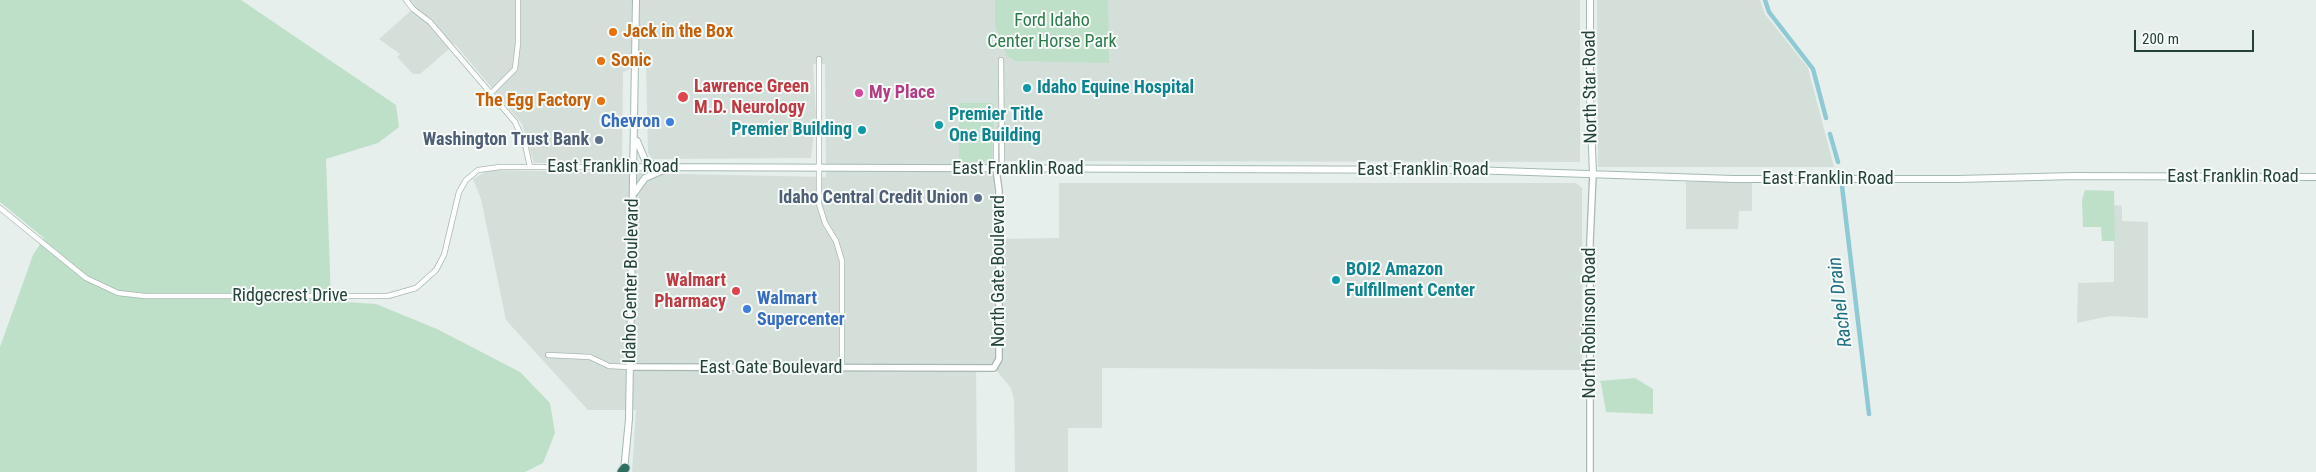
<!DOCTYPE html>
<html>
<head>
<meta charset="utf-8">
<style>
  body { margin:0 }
  #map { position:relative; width:2316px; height:472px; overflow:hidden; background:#e6efeb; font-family:"Roboto Condensed",sans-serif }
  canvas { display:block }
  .scale { position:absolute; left:2134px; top:30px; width:120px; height:22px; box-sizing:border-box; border:2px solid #24423a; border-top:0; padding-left:6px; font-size:15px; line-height:18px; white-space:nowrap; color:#24423a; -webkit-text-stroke:4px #f7fbf9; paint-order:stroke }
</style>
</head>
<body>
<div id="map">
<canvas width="2316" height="472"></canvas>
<div class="scale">200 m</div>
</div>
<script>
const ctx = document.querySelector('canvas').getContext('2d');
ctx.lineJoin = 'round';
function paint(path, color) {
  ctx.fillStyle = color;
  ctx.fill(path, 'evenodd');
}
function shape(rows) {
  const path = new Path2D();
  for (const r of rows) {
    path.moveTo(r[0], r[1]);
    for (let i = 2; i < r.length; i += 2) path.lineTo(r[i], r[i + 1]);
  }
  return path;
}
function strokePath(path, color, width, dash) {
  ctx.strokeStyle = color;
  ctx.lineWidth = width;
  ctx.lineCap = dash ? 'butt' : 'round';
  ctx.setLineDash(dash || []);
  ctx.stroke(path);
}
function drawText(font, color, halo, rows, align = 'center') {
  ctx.font = font + ' "Roboto Condensed",sans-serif';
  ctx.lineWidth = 4;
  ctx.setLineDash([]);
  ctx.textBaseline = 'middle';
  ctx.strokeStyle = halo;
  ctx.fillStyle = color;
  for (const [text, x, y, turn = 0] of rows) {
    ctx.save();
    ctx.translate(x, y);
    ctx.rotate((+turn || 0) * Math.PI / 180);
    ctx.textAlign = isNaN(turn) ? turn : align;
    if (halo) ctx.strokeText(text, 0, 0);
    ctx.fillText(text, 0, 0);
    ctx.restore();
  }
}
paint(shape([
  [410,0,1580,0,1580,162,994,161,995,239,1059,238,1059,183,1576,183,1582,188,1582,370,1102,368,1102,428,1068,428,1068,472,1015,472,1014,400,1011,388,991,364,976,364,977,472,632,472,636,410,588,410,506,320,481,199,473,179,489,170,826,177,825,64,813,64,816,114,811,158,652,159,648,153,646,63,623,72,622,163,534,163,522,124,455,44,420,74,413,74,397,57,400,54,379,39,415,7],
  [1597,0,1760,0,1765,14,1808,68,1834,167,1598,167],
  [1686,182,1752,182,1752,211,1739,211,1738,229,1686,229],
  [2114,205,2122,206,2122,221,2148,222,2148,318,2110,316,2077,323,2078,283,2114,282]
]), '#d4dfda');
paint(shape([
  [0,0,241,0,396,105,399,127,378,143,326,159,331,301,376,304,437,329,520,372,550,403,555,433,543,463,525,472,0,472,0,347,33,255,44,238,0,202],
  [995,0,1108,0,1109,63,1016,61,1007,56,995,25],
  [959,103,992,103,994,105,992,161,959,163],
  [2085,190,2114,191,2115,241,2102,241,2101,227,2083,227,2082,200],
  [1635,378,1653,389,1653,414,1606,412,1601,383,1599,381]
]), '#bfe0c8');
strokePath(shape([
  [1765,0,1769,12,1813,69,1826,118],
  [1830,134,1838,162],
  [1842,186,1869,414]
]), '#8ec9d4', 4.5);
const minor = shape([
  [406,0,413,9,430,22,515,122,525,144,530,167],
  [819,59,819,204,825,223,836,241,842,261,842,368],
  [1001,60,1002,169],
  [491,93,515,69,518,43,518,0],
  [996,169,996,135,1000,129],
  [0,208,86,278,118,293,145,296,388,296,416,288,436,270,444,255,459,192,466,180,478,170,500,167,634,167],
  [548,355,590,357,609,366,630,367]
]);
const tertiary = shape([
  [630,367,994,368,999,359,999,191,996,169],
  [1590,472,1590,241,1593,174]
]);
const secondary = shape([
  [1590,0,1590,97,1593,174],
  [637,141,645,160,655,166],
  [634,167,1471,170,1733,179,1958,179,2075,176,2316,177],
  [635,192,645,178,668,168],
  [624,471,629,419,636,0]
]);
const motorway = shape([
  [622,472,625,468]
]);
strokePath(minor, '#a8b8b2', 6);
strokePath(tertiary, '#a8b8b2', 8);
strokePath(secondary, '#a4bbb3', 8);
strokePath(motorway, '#c2cac8', 11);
strokePath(minor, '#fff', 4.5);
strokePath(tertiary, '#fff', 5.5);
strokePath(secondary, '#fff', 6);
strokePath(motorway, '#2f6f62', 9);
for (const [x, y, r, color] of [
  [613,32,5,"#e8710a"],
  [601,61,5,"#e8710a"],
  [1027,88,5,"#0f9aa8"],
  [859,93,5,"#d1479c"],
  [683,97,6,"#e0444e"],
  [601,101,5,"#e8710a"],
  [670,122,5,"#3f7fe0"],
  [939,125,5,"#0f9aa8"],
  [862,130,5,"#0f9aa8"],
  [599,140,5,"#5c6f8a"],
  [978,198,5,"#5c6f8a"],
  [1336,280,5,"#0f9aa8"],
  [736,291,5,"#e0444e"],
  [747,309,5,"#3f7fe0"]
]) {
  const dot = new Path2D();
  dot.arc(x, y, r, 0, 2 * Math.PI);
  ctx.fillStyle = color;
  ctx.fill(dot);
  strokePath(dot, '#f7fbf9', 2);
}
drawText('18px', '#2d7a4b', '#f7fbf9', [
  ["Ford Idaho",1052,21],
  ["Center Horse Park",1052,42]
]);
drawText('bold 18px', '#c56008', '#f7fbf9', [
  ["Jack in the Box",623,32],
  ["Sonic",611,61],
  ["The Egg Factory",591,101,"right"]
], 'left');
drawText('bold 18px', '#be3a42', '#f7fbf9', [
  ["Lawrence Green",694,87],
  ["M.D. Neurology",694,108],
  ["Walmart",726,281,"right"],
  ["Pharmacy",726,302,"right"]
], 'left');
drawText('18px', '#24423a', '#f7fbf9', [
  ["North Star Road",1591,87,-91],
  ["East Franklin Road",613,167],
  ["East Franklin Road",1018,169],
  ["East Franklin Road",1423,170],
  ["East Franklin Road",2233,177],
  ["East Franklin Road",1828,179],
  ["North Gate Boulevard",999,271,-90],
  ["Idaho Center Boulevard",632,281,-89],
  ["Ridgecrest Drive",290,296],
  ["North Robinson Road",1590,323,-90],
  ["East Gate Boulevard",771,368]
]);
drawText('bold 18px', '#0d838f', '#f7fbf9', [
  ["Idaho Equine Hospital",1037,88],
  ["Premier Title",949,115],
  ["One Building",949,136],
  ["Premier Building",852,130,"right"],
  ["BOI2 Amazon",1346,270],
  ["Fulfillment Center",1346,291]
], 'left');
drawText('bold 18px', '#b23c85', '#f7fbf9', [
  ["My Place",869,93]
], 'left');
drawText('bold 18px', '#366cbe', '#f7fbf9', [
  ["Chevron",660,122],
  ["Walmart",757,299,"left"],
  ["Supercenter",757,320,"left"]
], 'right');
drawText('bold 18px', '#4e5e75', '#f7fbf9', [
  ["Washington Trust Bank",589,140],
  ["Idaho Central Credit Union",968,198]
], 'right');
drawText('italic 19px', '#1c6f80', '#f7fbf9', [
  ["Rachel Drain",1841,302,-97]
]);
</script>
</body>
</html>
